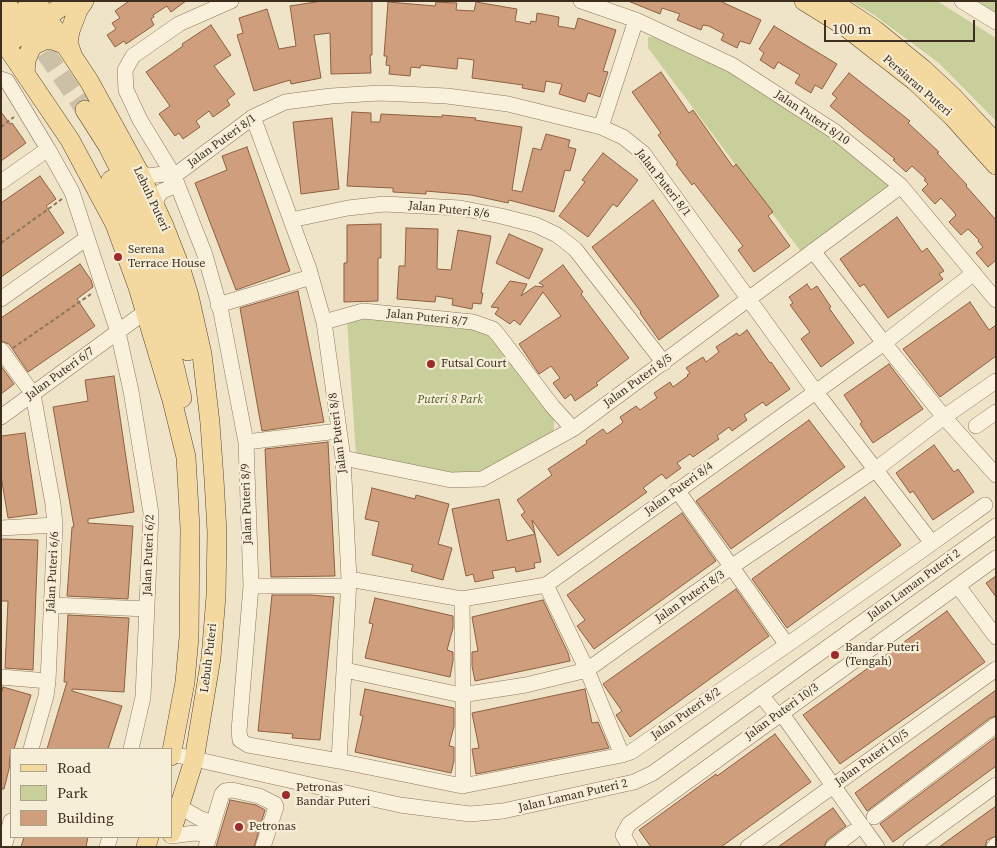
<!DOCTYPE html>
<html>
<head>
<meta charset="utf-8">
<style>
  body { margin:0 }
  #map { position:relative; width:997px; height:848px; overflow:hidden; background:#f0e4c8; font-family:"Source Serif 4",serif }
  canvas { display:block }
  .frame { position:absolute; inset:0; border:2px solid #3d2e20; pointer-events:none }
  .legend { position:absolute; left:10px; top:748px; width:162px; height:90px; box-sizing:border-box; background:#f7eed8; border:1px solid #ada18e; margin:0; padding:6px 9px; list-style:none; font-size:15px; color:#3d2e20 }
  .legend li { display:flex; align-items:center; gap:10px; height:25px }
  .legend b { width:25px; border:1px solid #ada18e }
  .scale { position:absolute; left:824px; top:20px; width:151px; height:22px; box-sizing:border-box; border:2px solid #3d2e20; border-top:0; padding-left:6px; font-size:15px; line-height:18px; white-space:nowrap; color:#3d2e20; -webkit-text-stroke:4px #f7eed8; paint-order:stroke }
</style>
</head>
<body>
<div id="map">
<canvas width="997" height="848"></canvas>
<div class="frame"></div>
<ul class="legend">
<li><b style="height:6px;background:#f3d9a0"></b>Road</li>
<li><b style="height:14px;background:#c9cf9b"></b>Park</li>
<li><b style="height:14px;background:#cf9f7d"></b>Building</li>
</ul>
<div class="scale">100 m</div>
</div>
<script>
const ctx = document.querySelector('canvas').getContext('2d');
ctx.lineJoin = 'round';
function paint(path, color) {
  ctx.fillStyle = color;
  ctx.fill(path, 'evenodd');
}
function shape(rows) {
  const path = new Path2D();
  for (const r of rows) {
    path.moveTo(r[0], r[1]);
    for (let i = 2; i < r.length; i += 2) path.lineTo(r[i], r[i + 1]);
  }
  return path;
}
function strokePath(path, color, width, dash) {
  ctx.strokeStyle = color;
  ctx.lineWidth = width;
  ctx.lineCap = dash ? 'butt' : 'round';
  ctx.setLineDash(dash || []);
  ctx.stroke(path);
}
function drawText(font, color, halo, rows, align = 'center') {
  ctx.font = font + ' "Source Serif 4",serif';
  ctx.lineWidth = 4.5;
  ctx.setLineDash([]);
  ctx.textBaseline = 'middle';
  ctx.strokeStyle = halo;
  ctx.fillStyle = color;
  for (const [text, x, y, turn = 0] of rows) {
    ctx.save();
    ctx.translate(x, y);
    ctx.rotate((+turn || 0) * Math.PI / 180);
    ctx.textAlign = isNaN(turn) ? turn : align;
    if (halo) ctx.strokeText(text, 0, 0);
    ctx.fillText(text, 0, 0);
    ctx.restore();
  }
}
paint(shape([
  [851,1,937,1,996,38,996,121,939,63,874,15],
  [977,1,996,1,996,13],
  [665,36,732,67,832,135,895,187,802,253,648,48,648,37],
  [358,316,485,329,554,416,554,434,481,474,448,476,356,455,347,321]
]), '#c9cf9b');
const building = shape([
  [129,1,186,1,171,12,167,6,153,15,154,17,151,19,154,25,126,44,124,41,115,47,107,35,116,29,112,23,120,18,115,11,129,1],
  [322,1,372,1,372,55,370,55,371,73,331,74,330,33,314,35,321,78,291,84,290,80,254,91,237,35,243,33,239,18,267,9,279,49,296,46,290,6,322,1],
  [628,1,720,1,761,20,750,44,740,41,737,48,721,40,724,34,709,26,703,25,701,30,677,20,680,14,662,8,660,14,628,1],
  [388,2,435,6,436,2,457,3,456,10,474,11,476,2,517,9,515,21,530,24,531,21,536,22,537,13,559,17,558,26,575,29,578,18,616,30,603,71,608,72,600,97,588,93,585,102,559,94,562,84,546,81,544,92,522,88,523,85,472,78,474,60,458,58,457,69,421,65,420,68,411,67,410,76,389,74,390,66,386,65,387,56,384,56,388,2],
  [211,25,231,55,214,66,235,94,227,100,230,105,213,117,209,111,196,121,200,127,183,139,179,133,175,136,159,114,170,106,146,72,183,46,182,44,211,25],
  [774,26,837,64,822,89,815,85,811,93,795,83,800,75,778,62,774,69,760,60,764,53,759,49,774,26],
  [661,72,689,113,693,110,733,167,736,164,773,212,768,216,790,246,754,272,738,250,743,246,694,183,692,185,676,164,678,163,658,135,661,133,632,92,661,72],
  [849,73,910,121,908,123,939,152,937,153,967,185,966,186,996,220,996,260,988,267,976,253,983,247,978,241,979,240,968,229,961,235,949,222,956,215,953,211,941,198,935,204,922,190,928,184,924,180,926,179,912,166,906,172,893,160,895,159,830,106,837,98,832,94,849,73],
  [1,112,10,124,12,123,26,143,1,161,1,112],
  [352,112,371,113,371,122,380,122,381,114,442,117,442,115,476,118,475,120,522,127,512,190,522,192,533,148,541,150,546,134,570,140,568,147,576,149,570,171,565,170,554,212,509,200,508,203,471,195,426,191,426,194,393,192,393,188,347,186,352,112],
  [332,118,339,189,301,194,293,122,332,118],
  [247,147,290,271,236,290,195,183,227,170,222,156,247,147],
  [603,153,638,180,617,207,613,204,588,237,559,216,585,182,582,180,603,153],
  [40,176,56,199,46,206,64,233,1,277,1,203,40,176],
  [653,200,719,296,659,340,640,313,641,312,592,247,653,200],
  [897,217,922,252,927,248,944,271,939,274,943,279,888,318,864,284,860,287,840,259,897,217],
  [381,224,381,258,378,258,378,301,344,302,344,263,347,263,347,225,381,224],
  [406,228,438,229,437,269,451,270,458,230,491,236,481,293,483,293,481,304,473,303,472,309,452,305,453,299,436,296,435,302,397,299,399,266,405,266,406,228],
  [509,234,543,249,529,279,496,263,509,234],
  [80,264,91,280,93,287,77,299,95,326,28,372,9,344,1,341,1,318,80,264],
  [563,265,583,292,581,294,629,358,596,383,598,385,575,401,571,394,565,399,553,383,560,378,551,366,539,374,519,344,561,316,543,292,520,325,514,320,510,324,495,314,499,308,491,307,510,281,527,284,521,296,535,286,543,287,543,285,539,283,563,265],
  [807,284,811,290,817,286,831,307,829,308,854,343,821,367,801,339,810,332,790,305,793,303,789,297,807,284],
  [298,291,324,422,262,431,240,308,298,291],
  [970,302,989,330,996,325,996,356,940,397,903,349,970,302],
  [747,330,770,363,771,362,790,389,766,406,763,402,757,406,744,415,747,420,732,431,729,427,717,436,719,439,693,457,690,454,677,463,681,468,666,479,662,474,659,476,643,488,647,492,558,556,532,520,541,562,534,563,535,568,516,572,515,567,492,571,494,578,475,582,473,574,466,576,452,509,499,499,507,541,535,534,521,515,525,512,517,500,552,475,548,469,587,443,586,441,603,429,607,434,621,424,623,422,620,417,636,406,640,410,657,398,654,393,670,382,673,387,688,376,687,375,690,373,686,368,703,357,706,362,719,352,716,347,737,333,739,336,747,330],
  [889,364,923,409,873,443,860,424,862,422,844,395,889,364],
  [1,366,14,384,1,394,1,366],
  [114,376,134,512,88,519,88,523,133,526,128,599,67,596,72,527,74,527,53,407,88,401,85,380,114,376],
  [809,420,845,467,731,549,696,501,809,420],
  [25,433,37,514,8,518,1,476,1,436,25,433],
  [328,442,335,576,271,577,265,449,328,442],
  [934,445,954,472,958,469,974,492,933,520,913,491,910,493,896,473,934,445],
  [372,488,415,499,416,495,449,504,438,544,452,548,443,580,411,571,413,565,372,555,379,522,365,519,372,488],
  [865,497,901,545,787,628,752,579,865,497],
  [682,513,716,561,594,649,577,626,585,620,567,595,682,513],
  [1,539,38,540,33,670,5,668,8,601,1,601,1,539],
  [996,576,996,597,986,583,996,576],
  [736,589,769,636,630,737,616,715,622,711,603,684,736,589],
  [272,595,311,595,334,597,320,740,292,738,293,734,258,731,272,595],
  [375,598,453,616,453,628,447,650,453,652,453,661,450,677,365,658,373,624,369,623,375,598],
  [543,600,568,653,570,661,475,681,472,666,472,652,478,651,472,617,543,600],
  [947,611,985,662,840,764,803,715,947,611],
  [68,615,129,618,124,692,72,689,72,691,122,706,108,749,47,749,67,682,64,682,68,615],
  [3,687,31,695,14,749,11,749,9,765,10,765,4,789,1,789,1,694,3,687],
  [365,689,454,708,454,726,449,746,454,747,454,761,451,773,355,752,363,716,360,715,365,689],
  [585,689,592,723,598,722,609,748,476,774,472,749,479,748,472,713,585,689],
  [996,690,996,716,990,718,867,811,855,793,996,690],
  [775,734,811,782,721,847,651,847,639,830,716,774,717,776,775,734],
  [996,737,996,766,893,842,880,824,996,737],
  [230,800,256,805,265,810,254,847,216,847,230,800],
  [996,806,996,836,987,840,985,847,939,847,996,806],
  [833,808,846,826,827,840,824,847,778,847,833,808],
  [24,837,88,837,86,847,21,847,24,837]
]);
paint(building, '#cf9f7d');
strokePath(building, '#8d5f41', 1);
strokePath(shape([
  [29,29,85,110]
]), '#ccc0a6', 19, [19, 9]);
const minor = shape([
  [231,1,179,24,133,56,125,70,126,90,140,120,174,176,205,255,221,312,246,442,251,586,239,731,240,740,248,745,339,761,462,786,622,755,631,752,787,645,932,543,985,505],
  [581,1,636,20,732,65,834,131,901,186,996,300],
  [962,1,996,22],
  [1,79,7,81,48,149,72,192,118,332,131,391,151,513,143,697,131,749],
  [253,117,309,269,324,322,343,458,349,579,339,761],
  [601,127,636,20],
  [139,172,149,176,163,174,174,176],
  [1,182,48,149],
  [155,207,157,198,162,191,170,188,174,176,253,117,285,102,331,96,380,93,447,96,508,104,601,127,623,137,643,153,815,391,932,543],
  [291,220,348,208,384,204,460,208,501,216,536,225,557,235,575,249,664,363],
  [813,251,884,343,944,417,996,475],
  [1,299,87,238],
  [218,305,311,277],
  [324,322,363,311,473,322,493,329,499,336,553,407,573,429],
  [1,350,33,394,53,504,55,525,48,681,46,696,31,749],
  [1,417,145,312],
  [976,426,996,412],
  [246,442,338,431],
  [343,458,451,480,482,479,573,429,901,186],
  [677,490,787,645],
  [1,528,55,525],
  [349,579,462,599,546,585,884,343,974,273],
  [546,585,587,670,622,755],
  [251,586,348,586],
  [958,586,996,637],
  [462,599,463,694,463,786],
  [52,605,147,609],
  [345,670,461,695,526,685,587,670,731,567,875,470,944,417,996,381],
  [1,677,48,681],
  [761,695,777,715,784,717,877,847],
  [172,754,400,805,470,814,503,811,634,782,653,773,996,526],
  [180,807,199,818,213,823],
  [874,817,996,725],
  [171,836,195,833,210,835],
  [4,847,11,821],
  [107,847,110,837],
  [206,847,222,794,225,791,232,790,259,796,275,804,276,807,263,847],
  [630,847,623,835,629,824,996,558],
  [748,847,996,669],
  [833,847,853,832],
  [911,847,996,785],
  [994,847,996,845]
]);
const major = shape([
  [36,1,89,81,139,172,164,226,180,267,189,296,202,354,210,423,214,479,217,532,216,596,211,658,194,760,171,833],
  [804,1,846,27,915,81,953,117,996,165],
  [831,1,875,30,923,69,953,97,996,143],
  [1,5,8,1],
  [1,26,38,1],
  [1,38,70,140,115,224,138,287,172,400,186,457,190,528,189,637,185,682,171,756],
  [6,45,70,1],
  [72,54,68,43,70,31,78,10,84,1],
  [25,73,26,60,32,46,44,40,53,40,66,45],
  [85,110,108,146,149,229,167,275,183,328,188,351],
  [111,180,136,234,157,294,182,398],
  [146,847,149,837]
]);
strokePath(minor, '#8d765c', 16);
strokePath(major, '#5b4430', 20);
strokePath(shape([
  [1,127,14,117],
  [1,243,62,199],
  [13,348,91,294]
]), '#8d765c', 2, [4, 2.5]);
strokePath(minor, '#faf1dc', 15);
strokePath(major, '#f3d9a0', 19);
for (const [x, y, r, color] of [
  [118,257,5,"#9e2a2b"],
  [431,364,5,"#9e2a2b"],
  [835,655,5,"#9e2a2b"],
  [286,795,5,"#9e2a2b"],
  [239,827,5,"#9e2a2b"]
]) {
  const dot = new Path2D();
  dot.arc(x, y, r, 0, 2 * Math.PI);
  ctx.fillStyle = color;
  ctx.fill(dot);
  strokePath(dot, '#f7eed8', 2);
}
drawText('12px', '#3d2e20', '#f7eed8', [
  ["Persiaran Puteri",917,86,41],
  ["Jalan Puteri 8/10",812,118,34],
  ["Jalan Puteri 8/1",222,141,-36],
  ["Jalan Puteri 8/1",663,183,52],
  ["Lebuh Puteri",151,199,65],
  ["Jalan Puteri 8/6",449,210,6],
  ["Jalan Puteri 8/7",427,318,6],
  ["Jalan Puteri 6/7",60,374,-36],
  ["Jalan Puteri 8/5",638,381,-36],
  ["Jalan Puteri 8/8",338,433,-97],
  ["Jalan Puteri 8/4",679,489,-36],
  ["Jalan Puteri 8/9",247,504,-92],
  ["Jalan Puteri 6/2",149,555,-88],
  ["Jalan Puteri 6/6",53,572,-87],
  ["Jalan Laman Puteri 2",914,585,-36],
  ["Jalan Puteri 8/3",690,597,-35],
  ["Lebuh Puteri",209,658,-83],
  ["Jalan Puteri 10/3",782,712,-36],
  ["Jalan Puteri 8/2",686,714,-35],
  ["Jalan Puteri 10/5",872,758,-36],
  ["Jalan Laman Puteri 2",573,796,-13]
]);
drawText('12px', '#3d2e20', '#f7eed8', [
  ["Serena",128,250],
  ["Terrace House",128,264],
  ["Futsal Court",441,364],
  ["Bandar Puteri",845,648],
  ["(Tengah)",845,662],
  ["Petronas",296,788],
  ["Bandar Puteri",296,802],
  ["Petronas",249,827]
], 'left');
drawText('italic 12px', '#4d5a26', '#f7eed8', [
  ["Puteri 8 Park",450,400]
]);
</script>
</body>
</html>
